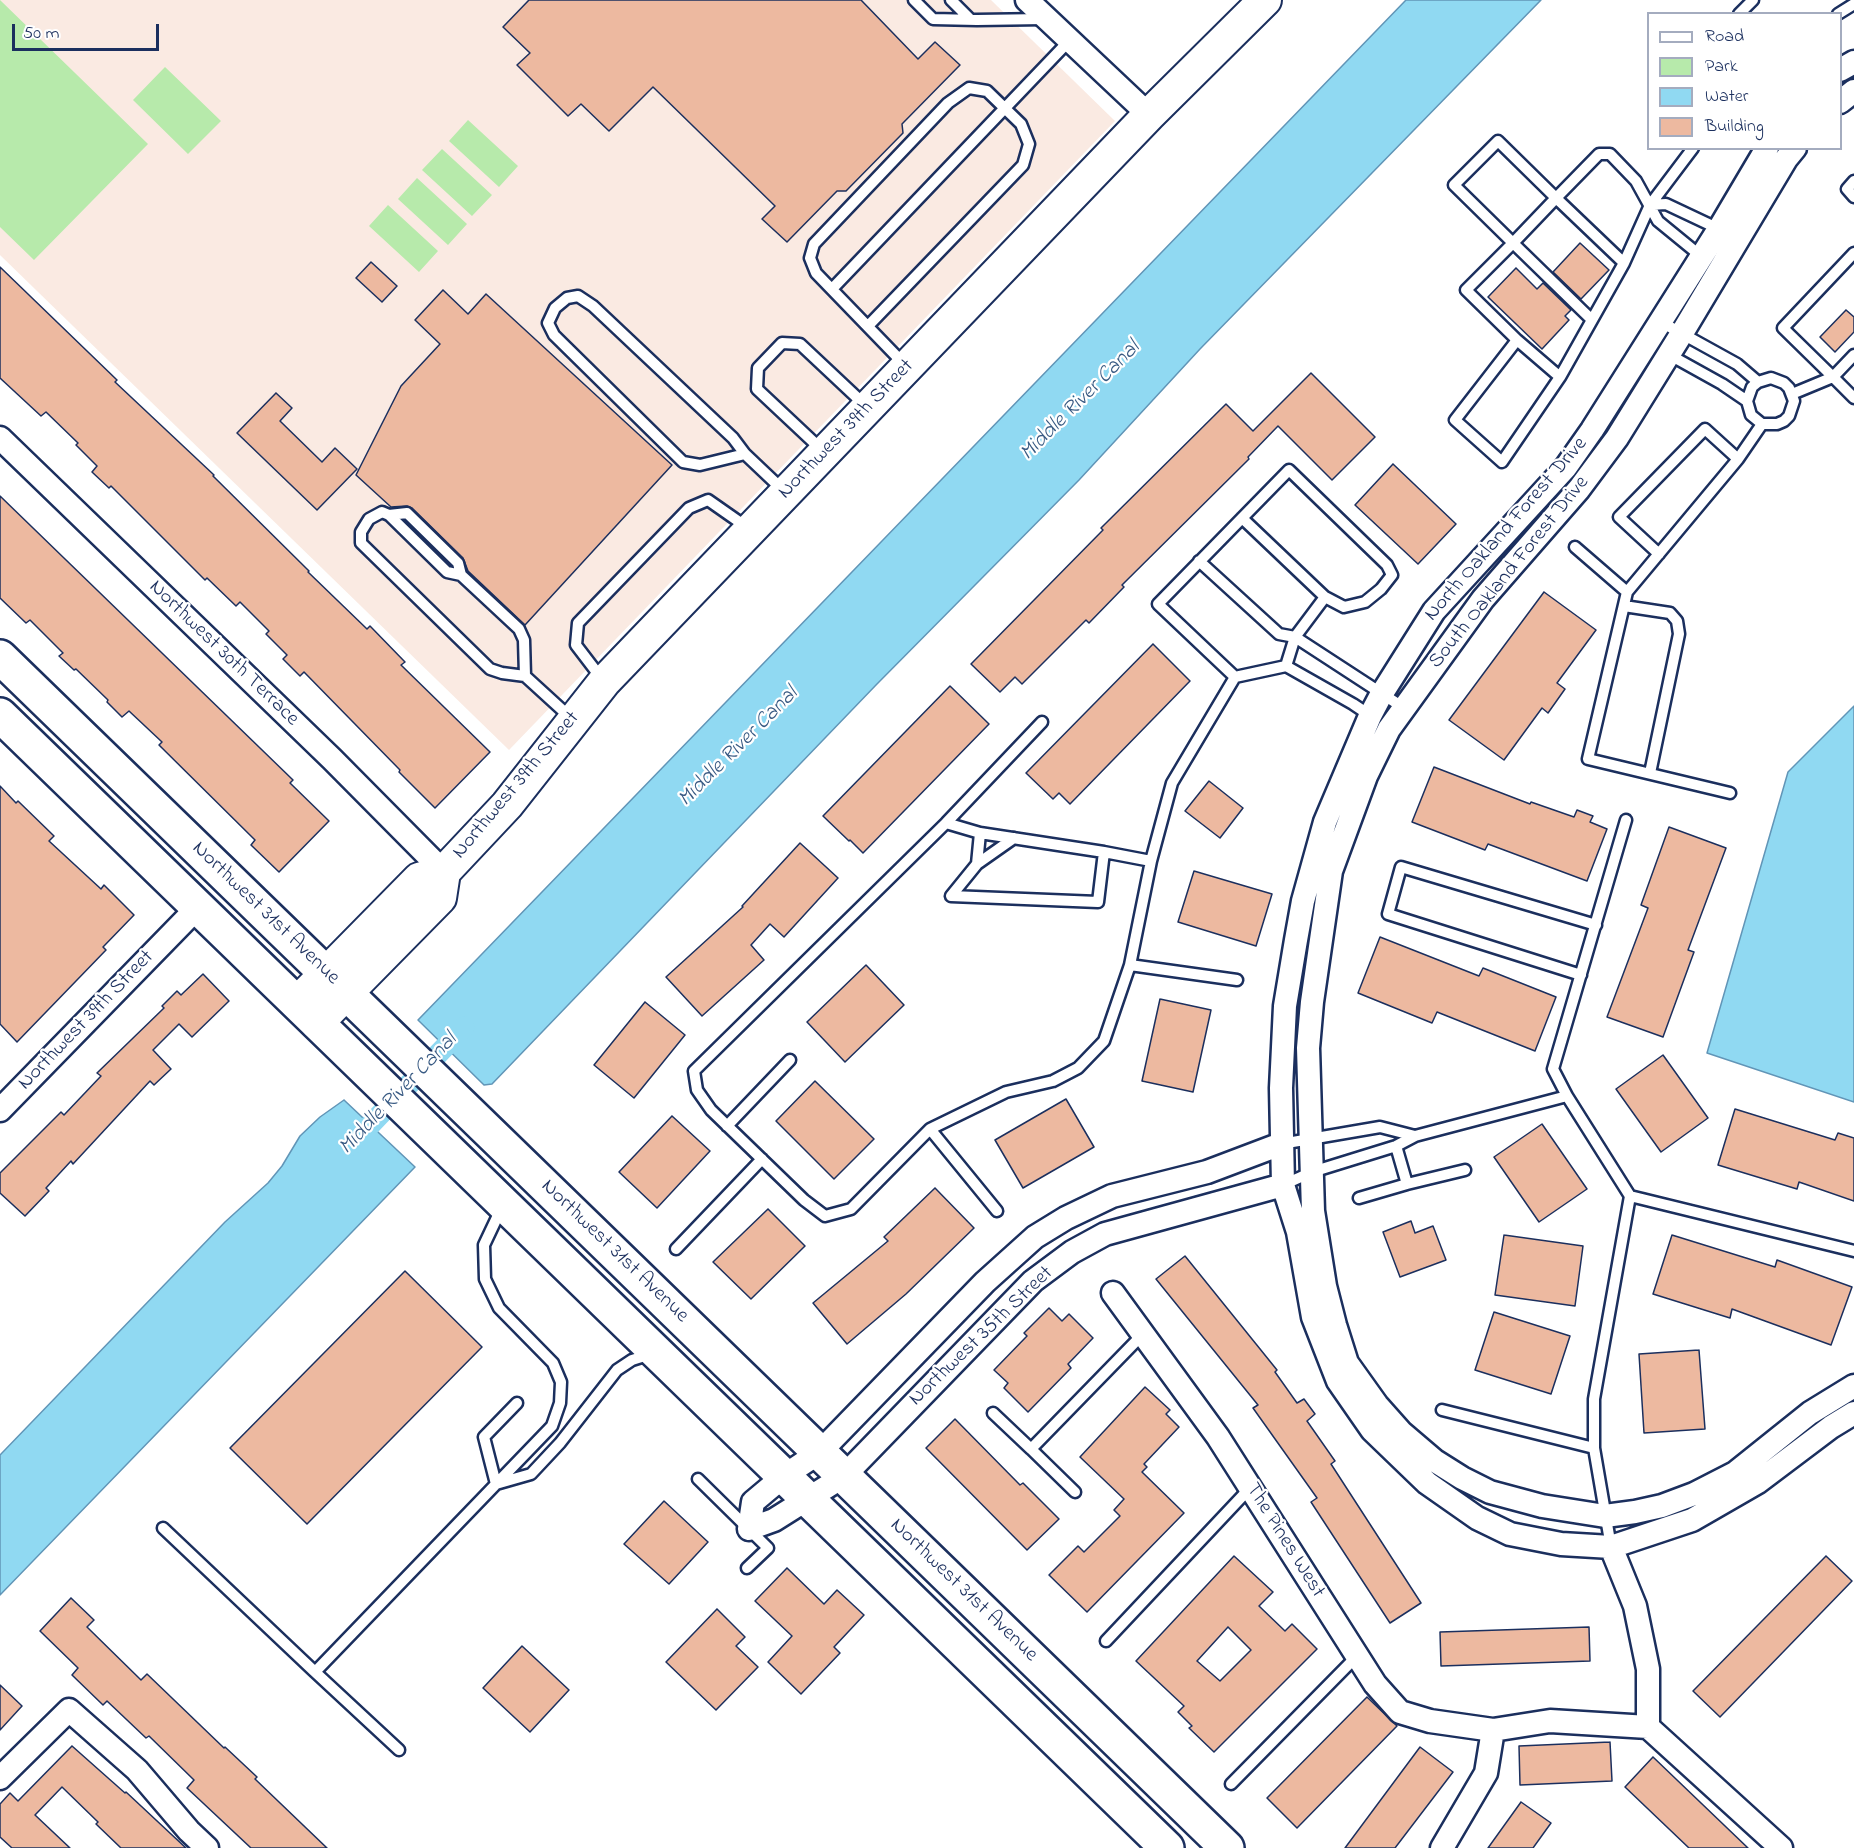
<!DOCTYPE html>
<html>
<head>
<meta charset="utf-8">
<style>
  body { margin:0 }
  #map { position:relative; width:1854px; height:1848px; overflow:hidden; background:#fff; font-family:"Indie Flower",sans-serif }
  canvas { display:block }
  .legend { position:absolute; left:1647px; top:12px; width:195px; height:138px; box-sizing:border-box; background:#fff; border:2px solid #a4acbf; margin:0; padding:8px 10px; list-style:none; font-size:18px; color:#1b2f5e }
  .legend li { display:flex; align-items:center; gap:12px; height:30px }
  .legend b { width:30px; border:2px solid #a4acbf }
  .scale { position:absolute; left:12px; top:24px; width:147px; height:27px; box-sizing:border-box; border:3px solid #1b2f5e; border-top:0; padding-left:8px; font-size:18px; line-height:21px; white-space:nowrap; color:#1b2f5e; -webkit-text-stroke:4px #fff; paint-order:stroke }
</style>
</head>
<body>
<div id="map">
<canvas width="1854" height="1848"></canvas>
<ul class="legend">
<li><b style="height:8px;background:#fff"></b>Road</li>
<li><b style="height:16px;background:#b7eaab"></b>Park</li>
<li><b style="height:16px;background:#90d9f2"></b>Water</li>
<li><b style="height:16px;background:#edb9a0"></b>Building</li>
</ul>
<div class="scale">50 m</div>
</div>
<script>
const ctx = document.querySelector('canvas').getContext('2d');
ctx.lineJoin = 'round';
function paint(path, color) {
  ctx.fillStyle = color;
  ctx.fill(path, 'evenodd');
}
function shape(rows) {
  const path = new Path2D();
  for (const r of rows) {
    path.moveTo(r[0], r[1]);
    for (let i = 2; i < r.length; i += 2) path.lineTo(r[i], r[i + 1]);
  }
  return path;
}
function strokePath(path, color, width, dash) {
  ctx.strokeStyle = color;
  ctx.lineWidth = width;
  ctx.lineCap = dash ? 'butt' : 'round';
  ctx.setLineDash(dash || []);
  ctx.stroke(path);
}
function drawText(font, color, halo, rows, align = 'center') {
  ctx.font = font + ' "Indie Flower",sans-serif';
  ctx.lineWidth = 4.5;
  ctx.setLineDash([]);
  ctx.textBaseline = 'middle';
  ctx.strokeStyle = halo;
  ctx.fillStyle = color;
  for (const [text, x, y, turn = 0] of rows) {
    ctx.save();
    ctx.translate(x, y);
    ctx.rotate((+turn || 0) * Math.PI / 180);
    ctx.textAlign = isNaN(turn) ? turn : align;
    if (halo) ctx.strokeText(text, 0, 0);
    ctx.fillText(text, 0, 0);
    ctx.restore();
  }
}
paint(shape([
  [0,0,991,0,1115,121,509,750,0,255]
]), '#faeae2');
paint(shape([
  [0,0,148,144,34,260,0,227],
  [165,67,221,121,188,154,133,100],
  [468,120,518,166,499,187,449,141],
  [442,149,492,195,472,216,422,170],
  [417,178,467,224,448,245,398,199],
  [388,205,438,251,419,272,369,226]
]), '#b7eaab');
const water = shape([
  [1406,0,1541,0,1200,349,1079,480,876,685,492,1084,484,1085,418,1020,1406,0],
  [1854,706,1854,1102,1707,1053,1788,772,1854,706],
  [344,1100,415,1167,0,1595,0,1455,225,1222,268,1183,282,1166,300,1136,320,1117,344,1100]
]);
paint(water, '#90d9f2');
strokePath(water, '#6195b7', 1.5);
strokePath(shape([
  [351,1145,464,1027]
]), '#90d9f2', 21);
const building = shape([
  [529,0,861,0,918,59,935,42,960,65,902,124,903,133,846,191,837,191,787,242,762,219,775,206,653,87,609,131,581,104,568,116,517,65,530,53,503,27,529,0],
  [1580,243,1609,270,1581,299,1553,272,1580,243],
  [371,262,397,286,382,302,356,278,371,262],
  [0,267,117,380,115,382,214,475,213,476,309,571,308,572,367,629,370,626,405,662,401,665,490,752,435,808,399,772,400,770,304,672,300,676,283,659,287,655,266,634,269,631,240,602,236,606,207,578,205,580,111,486,109,488,92,472,97,466,76,445,78,443,46,412,41,416,0,378,0,267],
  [1516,268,1537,289,1543,283,1571,310,1565,316,1569,320,1542,349,1488,297,1516,268],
  [443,290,468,314,486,294,672,465,525,625,468,571,463,558,412,508,407,506,391,507,356,475,401,386,440,344,415,320,443,290],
  [1846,310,1854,317,1854,332,1835,352,1820,337,1846,310],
  [1311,373,1375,437,1332,480,1278,426,1248,457,1249,459,1122,585,1124,587,1089,623,1086,620,1022,684,1015,677,1000,692,971,664,1103,530,1101,528,1226,404,1253,431,1311,373],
  [276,393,292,408,280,421,322,462,335,448,357,469,317,510,237,433,276,393],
  [1393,464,1456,524,1418,564,1355,505,1393,464],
  [0,496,293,780,290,783,329,821,279,872,251,845,255,840,159,745,162,742,129,711,122,717,107,702,108,700,76,669,74,670,59,656,63,653,30,620,26,623,0,598,0,496],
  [1544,592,1596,630,1557,683,1565,689,1548,713,1542,708,1504,760,1449,720,1544,592],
  [1153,644,1190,681,1070,804,1059,793,1053,799,1026,773,1153,644],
  [950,686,989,724,863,853,850,840,849,841,823,816,950,686],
  [1434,767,1530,804,1531,802,1574,817,1577,810,1593,816,1590,822,1607,829,1587,881,1488,844,1485,850,1412,822,1434,767],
  [1209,781,1243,808,1220,838,1185,811,1209,781],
  [0,786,16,803,18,801,54,836,49,841,101,889,104,885,134,915,103,947,106,950,17,1042,0,1024,0,786],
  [1669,827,1726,848,1688,950,1694,952,1663,1037,1607,1017,1648,908,1641,905,1669,827],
  [800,843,838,878,784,937,770,924,751,945,764,960,702,1016,666,977,743,907,742,906,800,843],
  [1194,871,1272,894,1256,946,1178,922,1194,871],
  [1380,937,1479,976,1483,968,1556,997,1535,1051,1437,1012,1432,1023,1358,993,1380,937],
  [866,965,904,1005,845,1062,807,1022,866,965],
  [203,974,229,1001,192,1037,179,1024,153,1050,171,1069,154,1085,150,1081,73,1164,71,1161,46,1188,49,1191,25,1216,0,1193,0,1173,61,1112,64,1115,101,1076,97,1073,164,1008,162,1006,177,991,181,995,203,974],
  [1160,999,1211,1010,1193,1092,1142,1081,1160,999],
  [645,1002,685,1035,634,1098,594,1065,645,1002],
  [1663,1055,1708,1118,1661,1152,1616,1089,1663,1055],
  [815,1081,874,1139,834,1179,776,1121,815,1081],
  [1066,1099,1094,1147,1023,1188,995,1140,1066,1099],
  [1735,1109,1835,1140,1838,1133,1854,1138,1854,1201,1799,1182,1797,1189,1718,1165,1735,1109],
  [672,1116,710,1151,657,1208,619,1172,672,1116],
  [1542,1124,1587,1189,1539,1222,1494,1157,1542,1124],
  [935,1188,974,1228,906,1294,847,1344,813,1303,888,1241,884,1237,935,1188],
  [768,1209,805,1246,751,1299,713,1262,768,1209],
  [1411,1221,1415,1233,1433,1226,1446,1260,1400,1277,1383,1232,1411,1221],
  [1504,1235,1583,1246,1575,1306,1495,1295,1504,1235],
  [1672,1235,1775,1267,1777,1260,1852,1287,1831,1345,1732,1309,1730,1318,1653,1294,1672,1235],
  [1185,1256,1277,1370,1275,1372,1297,1403,1304,1399,1315,1414,1307,1421,1335,1461,1331,1464,1421,1603,1390,1623,1311,1502,1317,1498,1253,1408,1258,1405,1156,1279,1185,1256],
  [405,1271,482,1347,307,1524,230,1448,405,1271],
  [1049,1308,1062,1321,1069,1314,1093,1338,1068,1364,1071,1368,1028,1412,1004,1388,1008,1383,994,1370,1027,1336,1024,1333,1049,1308],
  [1494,1312,1570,1336,1551,1394,1475,1370,1494,1312],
  [1699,1350,1705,1429,1644,1433,1639,1354,1699,1350],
  [1145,1387,1170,1410,1166,1414,1179,1427,1144,1464,1147,1467,1142,1472,1184,1513,1087,1612,1049,1575,1078,1546,1084,1552,1120,1516,1114,1510,1124,1499,1080,1457,1145,1387],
  [955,1419,1020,1485,1023,1483,1059,1519,1027,1550,926,1448,955,1419],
  [664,1501,708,1542,669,1584,624,1544,664,1501],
  [1234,1556,1273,1592,1259,1606,1285,1631,1292,1624,1317,1649,1214,1752,1189,1728,1192,1726,1178,1712,1184,1706,1136,1661,1234,1556],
  [1228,1627,1251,1650,1220,1681,1197,1661,1228,1627],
  [1826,1556,1852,1581,1720,1717,1693,1691,1826,1556],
  [787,1568,824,1604,837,1590,864,1615,834,1647,840,1653,801,1694,768,1662,792,1636,755,1601,787,1568],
  [71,1598,94,1620,87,1627,141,1680,147,1674,224,1748,225,1747,257,1777,255,1779,327,1848,251,1848,187,1788,194,1780,149,1736,146,1738,107,1701,103,1705,72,1675,78,1668,40,1631,71,1598],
  [717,1609,745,1637,736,1646,758,1667,716,1710,666,1662,717,1609],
  [1589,1627,1590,1661,1441,1666,1440,1632,1589,1627],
  [522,1646,569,1690,530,1732,483,1688,522,1646],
  [0,1685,22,1706,0,1730,0,1685],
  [1367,1697,1397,1726,1297,1828,1267,1798,1367,1697],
  [1610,1742,1612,1781,1520,1785,1519,1746,1610,1742],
  [72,1746,125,1793,126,1792,186,1848,121,1848,96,1824,98,1822,62,1787,35,1815,70,1848,12,1848,0,1837,0,1804,10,1793,18,1801,72,1746],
  [1420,1747,1453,1772,1395,1848,1345,1848,1420,1747],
  [1653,1757,1748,1848,1689,1848,1625,1787,1653,1757],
  [1521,1802,1551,1823,1533,1848,1488,1848,1521,1802]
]);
paint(building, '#edb9a0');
strokePath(building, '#1b2f5e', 1.5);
const lane = shape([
  [914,0,933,19,977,20,1044,19],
  [951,0,971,20],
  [1739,14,1753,0],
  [1838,14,1854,4],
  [1854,181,1847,189,1854,197],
  [1650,205,1666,204,1719,229],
  [1854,253,1783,328,1833,377,1854,355],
  [1624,263,1556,198,1513,243,1454,185,1498,141,1556,198,1599,154,1610,154,1636,181,1658,221,1702,257],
  [832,289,1069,41],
  [1661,322,1737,364,1758,382],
  [868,326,1023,165,1029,144,1021,124,987,91,969,88,948,103,814,244,810,258,816,273,905,365],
  [1517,340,1560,377,1502,462,1455,420,1517,340,1466,290,1513,243,1592,320],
  [1668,354,1722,384,1747,401,1751,415,1762,424,1777,424,1784,421,1789,416,1794,401,1789,388,1784,383,1771,378,1758,382,1752,387,1747,401],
  [1560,377,1624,263,1650,205,1693,148],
  [1792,394,1833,377,1854,398],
  [823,451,757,389,758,368,782,343,800,344,866,406],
  [745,454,700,465,683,462,554,335,548,323,555,308,567,298,578,296,593,306,733,438,745,454,784,491],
  [389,515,407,513,458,563,461,575],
  [1242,518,1325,597],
  [1575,547,1627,592],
  [1659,554,1619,517,1705,429,1738,459],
  [1199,561,1279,634,1295,637,1404,708],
  [1624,606,1670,613,1677,621,1679,634,1650,773],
  [1286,666,1353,704,1371,716],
  [525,676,524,640,519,629,461,575,447,572,389,515,382,512,369,519,361,532,361,543,490,669,502,673,525,676,571,718],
  [602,679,576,645,578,623,689,508,708,500,748,528],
  [1042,722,946,823,694,1071,697,1090,711,1110,804,1200,825,1216,851,1209,930,1129,1006,1092,1053,1081,1078,1068,1104,1041,1130,965,1151,861,1172,783,1235,677,1286,666,1295,637,1325,597,1344,607,1365,602,1381,589,1392,575,1387,565,1289,470,1158,604,1235,677],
  [1730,793,1588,759,1627,592,1738,459,1762,424],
  [946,823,980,833,1104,852,1151,861],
  [980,833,977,864,951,896,1098,902,1104,852],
  [977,864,1014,838],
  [1130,965,1237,980],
  [1581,975,1388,914,1401,867,1596,925],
  [1567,1096,1630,1196,1594,1399,1594,1448,1611,1547],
  [727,1126,790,1060],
  [930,1129,997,1211],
  [1415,1136,1567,1096,1553,1069,1626,820],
  [1281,1144,1380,1127,1415,1136,1396,1146,1312,1172,1283,1185],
  [1407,1184,1465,1170],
  [1630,1196,1854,1251],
  [1359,1198,1407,1184,1396,1146],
  [676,1249,762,1159],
  [1442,1410,1594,1448],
  [993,1413,1031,1449,1143,1334],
  [1031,1449,1075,1492],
  [698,1479,768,1548,747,1568],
  [496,1484,531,1474,560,1443,617,1370,632,1360,651,1354],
  [496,1484,484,1437,517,1403],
  [163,1528,315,1672,552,1426,560,1403,561,1382,553,1363,499,1308,485,1279,484,1245,502,1207],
  [1106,1641,1250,1488],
  [315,1672,399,1750],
  [1231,1784,1357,1656]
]);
const street = shape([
  [1027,0,1149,115],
  [1840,70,1854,62],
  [1840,102,1854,91],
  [1767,148,1719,229,1592,430,1566,467,1434,611,1381,695,1370,716,1325,822,1303,901,1296,940,1285,1006,1281,1088,1283,1185,1298,1232,1313,1317,1338,1381,1372,1430,1427,1483,1477,1518,1510,1534,1561,1544,1611,1547,1692,1520,1758,1482,1831,1427,1854,1413],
  [1795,148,1786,159,1682,333,1617,438,1579,489,1483,599,1389,729,1366,776,1331,871,1312,1002,1308,1048,1313,1211,1325,1286,1335,1325,1347,1363,1377,1405,1401,1432,1435,1461,1462,1478,1490,1492,1542,1506,1605,1516,1635,1512,1662,1506,1694,1494,1735,1473,1810,1413,1854,1386],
  [0,438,332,759,444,872],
  [0,1110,198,907],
  [1281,1144,1207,1172,1112,1196,1066,1218,1035,1237,985,1282,820,1452,784,1476,753,1502,749,1529,774,1520,844,1476,1033,1281,1072,1252,1105,1234,1283,1185],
  [1113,1293,1218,1437,1375,1684,1400,1712,1430,1721,1493,1730,1550,1721,1648,1727,1648,1669,1635,1606,1611,1547],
  [1648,1727,1781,1848],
  [0,1778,69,1710,137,1770,189,1831,207,1848],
  [1442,1848,1486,1773,1493,1730]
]);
const secondary = shape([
  [297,1003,419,879,444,872,507,805,604,682,1149,115,1265,0],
  [317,1023,440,898,444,872]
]);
const primary = shape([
  [0,657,1227,1848],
  [0,715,1167,1848]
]);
strokePath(lane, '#1b2f5e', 15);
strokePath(street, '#1b2f5e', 27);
strokePath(secondary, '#1b2f5e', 36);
strokePath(primary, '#1b2f5e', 38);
strokePath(lane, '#fff', 10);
strokePath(street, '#fff', 22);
strokePath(secondary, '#fff', 32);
strokePath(primary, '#fff', 33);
drawText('21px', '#1b2f5e', '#fff', [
  ["Northwest 39th Street",847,430,-46],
  ["North Oakland Forest Drive",1507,530,-49],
  ["South Oakland Forest Drive",1510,573,-51],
  ["Northwest 30th Terrace",223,654,44],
  ["Northwest 39th Street",517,786,-50],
  ["Northwest 31st Avenue",265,914,44],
  ["Northwest 39th Street",87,1021,-46],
  ["Northwest 31st Avenue",614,1252,44],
  ["Northwest 35th Street",982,1337,-44],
  ["The Pines West",1284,1541,58],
  ["Northwest 31st Avenue",963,1591,44]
]);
drawText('italic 22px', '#385a83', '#fff', [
  ["Middle River Canal",1081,402,-45],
  ["Middle River Canal",739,748,-45],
  ["Middle River Canal",399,1095,-46]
]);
</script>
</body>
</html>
